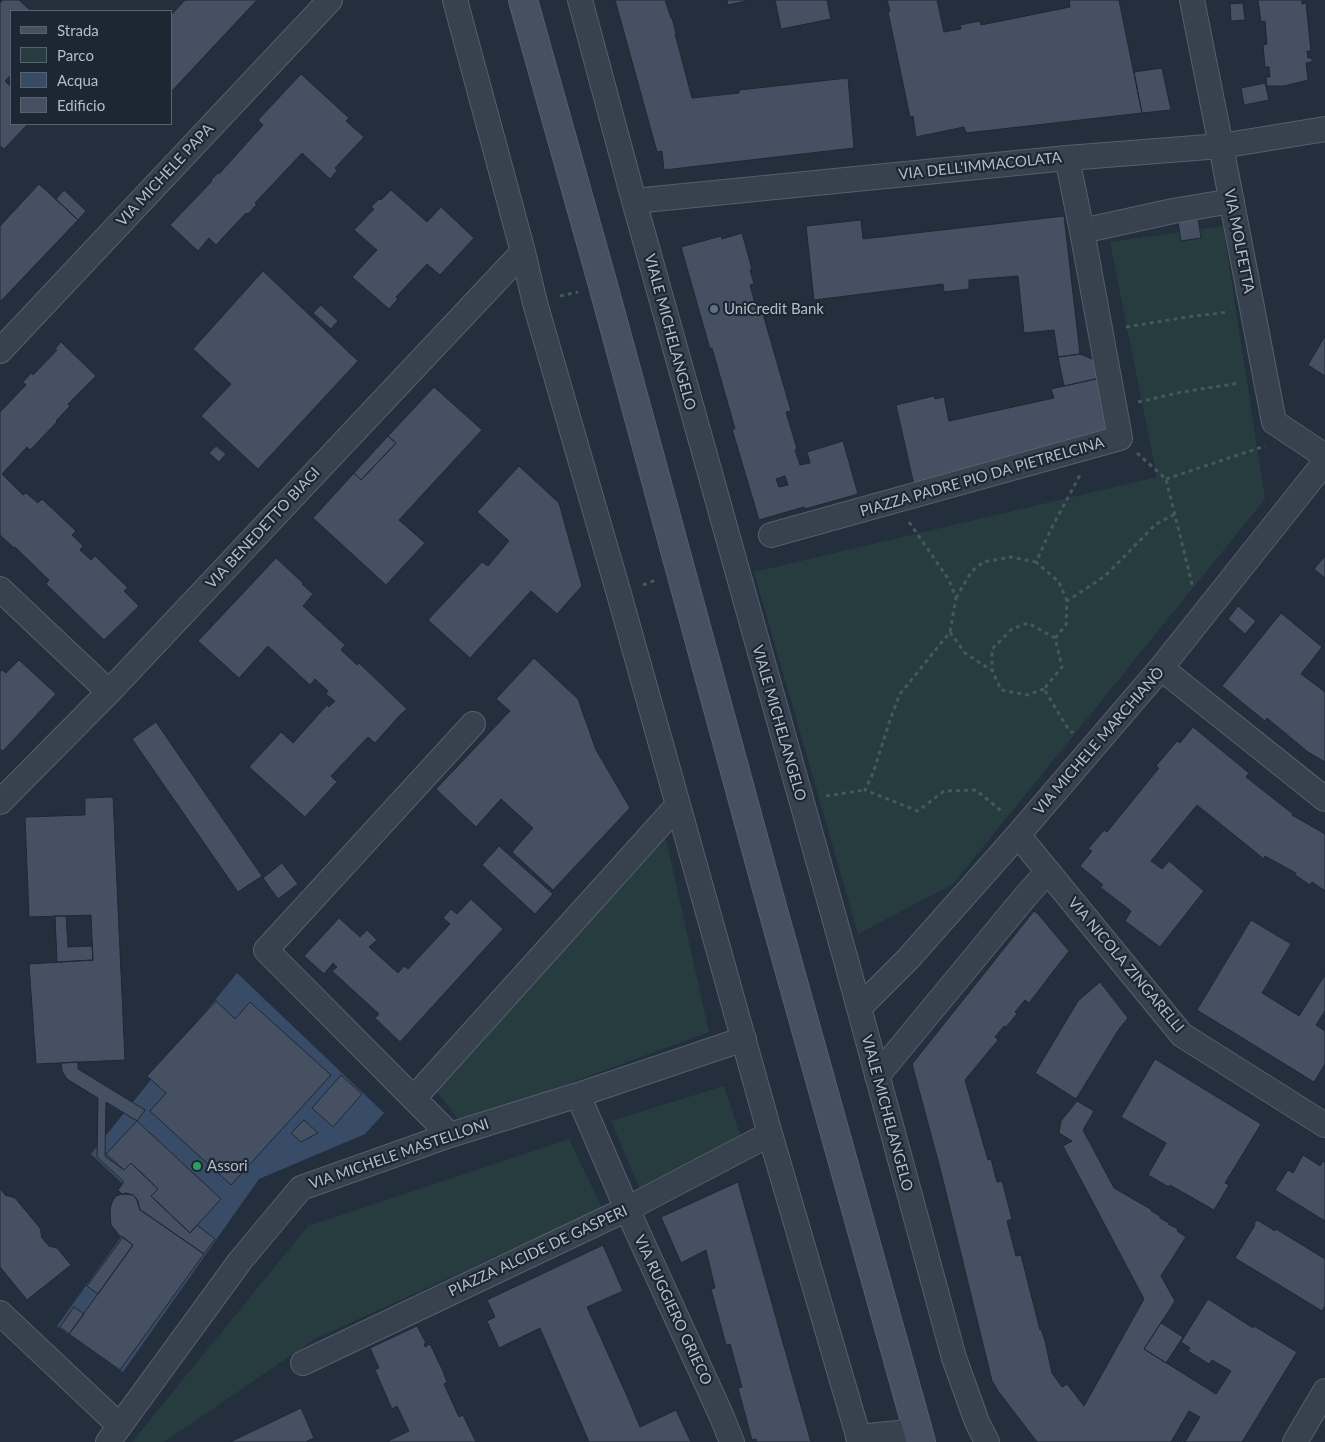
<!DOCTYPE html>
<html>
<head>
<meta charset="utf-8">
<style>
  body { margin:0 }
  #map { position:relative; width:1325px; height:1442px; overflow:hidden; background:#242f3e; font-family:Lato,sans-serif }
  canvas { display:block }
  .legend { position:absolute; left:10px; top:10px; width:162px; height:115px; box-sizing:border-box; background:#1d2633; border:1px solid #59626f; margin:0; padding:6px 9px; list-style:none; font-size:15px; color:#b4bcc9 }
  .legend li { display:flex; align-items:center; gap:10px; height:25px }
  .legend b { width:25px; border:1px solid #59626f }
</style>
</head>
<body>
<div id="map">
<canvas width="1325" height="1442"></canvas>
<ul class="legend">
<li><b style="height:6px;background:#465061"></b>Strada</li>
<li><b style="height:14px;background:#263c3f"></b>Parco</li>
<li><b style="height:14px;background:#394c67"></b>Acqua</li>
<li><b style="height:14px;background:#455162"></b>Edificio</li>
</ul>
</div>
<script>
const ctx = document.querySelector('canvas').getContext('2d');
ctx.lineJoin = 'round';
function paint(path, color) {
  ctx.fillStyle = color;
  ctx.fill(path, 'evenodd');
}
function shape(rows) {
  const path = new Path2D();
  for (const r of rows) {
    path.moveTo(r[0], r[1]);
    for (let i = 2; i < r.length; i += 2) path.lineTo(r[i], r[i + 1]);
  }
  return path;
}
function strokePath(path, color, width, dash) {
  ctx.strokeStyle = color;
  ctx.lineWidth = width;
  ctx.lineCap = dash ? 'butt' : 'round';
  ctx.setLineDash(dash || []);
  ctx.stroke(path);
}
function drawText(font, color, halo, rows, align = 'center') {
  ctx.font = font + ' Lato,sans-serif';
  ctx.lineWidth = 4.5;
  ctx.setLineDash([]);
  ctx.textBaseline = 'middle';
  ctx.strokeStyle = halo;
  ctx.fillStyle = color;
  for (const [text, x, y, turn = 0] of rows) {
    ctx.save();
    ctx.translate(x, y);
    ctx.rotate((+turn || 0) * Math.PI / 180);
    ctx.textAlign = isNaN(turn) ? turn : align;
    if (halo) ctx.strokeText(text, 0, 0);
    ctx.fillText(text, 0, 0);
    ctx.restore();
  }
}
paint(shape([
  [1223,226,1265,499,953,884,858,934,754,572,1157,477,1110,242],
  [666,839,709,1032,461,1123,434,1088],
  [724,1086,742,1141,641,1191,611,1121],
  [569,1139,602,1208,315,1339,164,1442,132,1442,308,1226]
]), '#263c3f');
paint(shape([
  [237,973,384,1113,365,1134,259,1179,123,1372,57,1326,124,1233,123,1184,91,1154]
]), '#394c67');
const building = shape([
  [3,0,19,0,31,11,11,11,11,75,5,81,11,87,11,124,28,124,4,149,0,146,0,3,3,0],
  [185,0,257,0,171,92,171,15,185,0],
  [615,0,665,0,671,18,672,18,676,33,675,34,692,98,739,93,739,90,848,78,854,148,664,170,662,151,657,152,615,0],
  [727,0,751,0,728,5,727,0],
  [775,0,827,0,831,19,781,29,775,0],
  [887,0,937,0,944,32,961,29,960,25,980,21,981,25,1070,7,1069,0,1119,0,1142,113,966,133,964,127,916,137,913,116,910,117,888,12,890,11,887,0],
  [1258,0,1302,0,1302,4,1306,3,1311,51,1307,51,1308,58,1312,58,1312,62,1306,63,1308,80,1284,86,1267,86,1266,77,1270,77,1269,67,1265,67,1263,45,1267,44,1265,21,1261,22,1258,0],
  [1243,3,1245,20,1231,21,1230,4,1243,3],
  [1162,68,1171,110,1142,113,1134,72,1162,68],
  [301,74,349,118,346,121,364,137,335,168,337,171,330,179,302,153,255,203,257,204,248,214,246,213,216,245,209,238,198,251,170,225,212,181,211,180,218,173,219,174,263,125,258,120,301,74],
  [1265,83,1269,100,1244,105,1241,88,1265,83],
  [39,184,78,220,0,302,0,226,39,184],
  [64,190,86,211,78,220,56,199,64,190],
  [391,190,427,222,441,207,474,238,440,275,427,264,396,297,398,299,389,309,352,277,377,250,354,230,374,209,371,207,379,199,381,200,391,190],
  [1064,216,1080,354,1058,357,1054,330,1024,333,1018,276,969,280,969,289,944,292,943,284,814,300,806,226,861,220,863,239,1064,216],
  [1198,219,1201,238,1181,241,1178,222,1198,219],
  [742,233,752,269,750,270,754,284,750,285,758,315,763,314,791,411,786,412,797,449,795,450,800,465,810,463,807,452,843,441,858,494,805,509,804,507,759,520,732,429,735,429,712,348,710,349,681,247,721,236,722,239,742,233],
  [785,476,788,485,779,487,776,479,785,476],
  [263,271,358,361,258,469,201,416,231,384,193,349,263,271],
  [321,305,338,321,331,329,313,313,321,305],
  [1325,336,1325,376,1308,365,1325,336],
  [61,342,96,376,68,404,70,406,56,421,57,422,30,450,27,447,2,474,23,495,26,493,38,503,42,499,76,531,72,535,83,546,80,550,91,560,95,556,128,588,124,591,139,606,104,640,46,584,49,580,15,547,14,548,0,535,0,412,26,385,23,382,31,373,33,375,57,350,55,349,61,342],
  [1080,354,1097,361,1100,378,1064,386,1058,357,1080,354],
  [1100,378,1113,431,914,485,896,405,934,396,935,399,944,397,949,421,1054,398,1051,389,1100,378],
  [434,387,482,430,399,520,425,543,386,585,313,518,354,473,361,480,396,443,388,436,434,387],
  [388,436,396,443,361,480,354,473,388,436],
  [216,446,226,454,219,462,209,453,216,446],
  [519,466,559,503,582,586,557,614,531,591,470,658,428,620,482,562,488,566,509,541,477,512,519,466],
  [1325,556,1325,578,1314,569,1325,556],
  [276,558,303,583,302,584,313,594,303,606,345,645,341,650,357,665,359,663,407,709,400,715,375,743,368,737,331,776,337,782,305,817,249,767,281,732,293,743,327,705,329,707,335,701,326,694,328,691,315,679,310,685,268,646,239,678,198,641,276,558],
  [1238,606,1256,621,1245,634,1228,619,1238,606],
  [1281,613,1322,647,1301,674,1325,692,1325,762,1308,752,1267,718,1265,721,1222,686,1281,613],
  [534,658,578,699,596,750,630,808,553,890,512,852,533,828,501,799,476,827,436,789,510,711,496,699,534,658],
  [19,660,56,694,3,751,0,749,0,672,2,670,6,673,19,660],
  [156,722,262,876,238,892,132,739,156,722],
  [1193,727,1249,773,1246,777,1293,814,1292,815,1325,834,1325,891,1312,882,1310,885,1295,875,1296,873,1265,856,1264,859,1197,805,1151,861,1162,869,1169,861,1204,891,1160,947,1125,921,1131,911,1100,887,1103,885,1080,866,1092,851,1088,849,1104,830,1107,832,1159,768,1156,766,1177,741,1180,743,1193,727],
  [113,797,125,1060,36,1064,29,964,93,960,91,915,29,917,25,817,85,815,85,798,113,797],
  [499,846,553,894,535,914,482,865,499,846],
  [282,863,298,884,278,899,263,878,282,863],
  [471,899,503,929,400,1042,375,1018,379,1014,332,971,337,967,333,963,324,974,304,956,339,918,360,937,367,930,377,940,369,947,398,973,404,966,408,969,450,924,443,918,451,909,457,914,471,899],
  [1034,911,1038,914,1069,951,1029,1003,1025,1000,1015,1012,1017,1014,1006,1027,1004,1026,995,1037,998,1040,965,1080,988,1160,991,1159,997,1182,1002,1181,1012,1219,1007,1221,1016,1256,1021,1255,1040,1330,1041,1329,1045,1341,1052,1373,1062,1387,1067,1384,1084,1406,1144,1299,1063,1146,1072,1141,1059,1133,1061,1121,1077,1101,1094,1111,1083,1130,1114,1188,1152,1210,1151,1211,1160,1216,1160,1218,1169,1223,1168,1224,1178,1229,1177,1231,1186,1237,1161,1276,1175,1301,1144,1349,1216,1394,1231,1371,1212,1360,1209,1364,1188,1351,1190,1348,1181,1342,1208,1299,1253,1328,1254,1326,1297,1352,1242,1442,1181,1442,1182,1440,1185,1442,1200,1417,1189,1411,1171,1442,1037,1442,998,1391,992,1381,941,1172,912,1064,1034,911],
  [55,916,66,916,68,947,92,946,93,960,57,962,55,916],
  [1251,920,1291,944,1262,993,1299,1016,1325,975,1325,1011,1316,1025,1325,1031,1325,1064,1314,1082,1197,1010,1251,920],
  [1100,982,1128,1018,1119,1029,1076,1099,1035,1073,1078,1001,1100,982],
  [216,1001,235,1019,250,1002,331,1075,231,1185,150,1111,166,1093,147,1076,216,1001],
  [1155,1059,1261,1124,1225,1183,1229,1185,1214,1210,1170,1185,1169,1187,1148,1175,1166,1143,1121,1117,1155,1059],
  [78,1062,78,1069,145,1110,137,1121,106,1102,105,1155,106,1157,124,1170,131,1163,158,1189,151,1196,190,1233,197,1225,215,1239,204,1254,142,1211,140,1210,138,1201,133,1195,122,1194,118,1190,124,1182,97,1157,98,1098,67,1079,62,1071,61,1063,78,1062],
  [341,1075,362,1094,333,1127,312,1108,341,1075],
  [304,1120,318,1133,301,1142,291,1133,304,1120],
  [137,1121,221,1199,190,1233,151,1196,158,1189,131,1163,124,1170,106,1154,137,1121],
  [1303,1155,1320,1166,1323,1161,1325,1162,1325,1221,1275,1190,1288,1170,1293,1173,1303,1155],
  [738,1182,746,1211,811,1442,757,1442,756,1439,752,1440,738,1388,742,1387,730,1344,726,1345,711,1289,715,1288,706,1250,681,1263,661,1217,738,1182],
  [0,1188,5,1195,15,1198,40,1228,42,1238,49,1246,57,1248,71,1265,27,1300,0,1267,0,1188],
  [126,1193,133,1195,136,1198,140,1210,146,1214,204,1254,120,1370,69,1334,133,1245,119,1235,111,1225,110,1210,112,1202,116,1196,126,1193],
  [1257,1220,1275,1231,1276,1229,1325,1259,1325,1306,1322,1311,1235,1258,1255,1225,1254,1224,1257,1220],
  [123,1237,133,1245,98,1294,87,1286,123,1237],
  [603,1245,623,1291,587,1307,627,1396,640,1427,676,1410,691,1442,589,1442,540,1328,499,1348,487,1321,495,1317,487,1300,603,1245],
  [74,1307,84,1314,69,1334,60,1327,74,1307],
  [1161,1323,1183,1337,1166,1363,1144,1349,1161,1323],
  [417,1326,426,1343,424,1344,425,1347,430,1344,442,1369,447,1382,444,1384,459,1417,463,1415,476,1442,386,1442,409,1431,397,1406,392,1409,375,1370,379,1368,370,1348,417,1326],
  [301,1408,314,1438,307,1441,308,1442,230,1442,301,1408]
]);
paint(building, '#455162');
strokePath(building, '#1f2835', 1);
const street = shape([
  [455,0,523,252,535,303,619,594,770,1134,860,1442],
  [580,0,634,201,849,971,954,1358,977,1422,987,1442],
  [1192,0,1221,146,1274,422,1325,456],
  [634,201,1067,158,1221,146,1325,129],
  [1082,231,1173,211,1232,201],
  [0,351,330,0],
  [771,535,1120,438,1082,231,1067,158],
  [0,589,109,692],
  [1161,668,1325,799],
  [0,802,109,692,523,252],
  [1018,835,1182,1035,1325,1125],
  [859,1008,908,959,1018,835,1161,668,1325,462],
  [877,1076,1025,897,1048,871],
  [578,1095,627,1209,722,1417,732,1442],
  [414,1098,678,805],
  [450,1135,266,950,473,724],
  [0,1313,120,1426],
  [303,1363,627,1209,770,1134],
  [858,1437,918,1431],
  [108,1442,240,1261,301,1188,450,1135,578,1095,744,1039],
  [1295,1442,1325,1391]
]);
const secondary = shape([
  [523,0,603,285,769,896,921,1442]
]);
strokePath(street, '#565f6c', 26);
strokePath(secondary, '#565f6c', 30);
strokePath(shape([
  [560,296,578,292],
  [1126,327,1188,317,1228,312],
  [1138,402,1182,392,1240,383],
  [1137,453,1166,479,1193,588],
  [1166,479,1265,446],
  [909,522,949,580,956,598,950,632,900,694,890,720,873,773,865,790,918,811,944,791,976,790,999,809,1003,814],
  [643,585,656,580],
  [956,598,971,572,983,562,1011,557,1036,562],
  [1067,601,1059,582,1036,562,1051,529,1080,475],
  [950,632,965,653,991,670],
  [1055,638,1066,625,1067,601,1105,576,1156,524,1175,514],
  [1044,689,1027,695,1001,690,992,670,992,649,1012,629,1028,623,1055,638,1062,667,1044,689,1067,727,1073,733],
  [826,796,865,790]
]), '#44595c', 3, [4, 4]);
strokePath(street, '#38414e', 24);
strokePath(secondary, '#465061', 28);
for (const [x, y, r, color] of [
  [714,309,5,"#5c6f8a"],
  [197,1166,5,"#2e9e5b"]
]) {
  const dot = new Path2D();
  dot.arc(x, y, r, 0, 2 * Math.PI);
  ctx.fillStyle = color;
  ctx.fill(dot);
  strokePath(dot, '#1d2633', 2);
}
drawText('15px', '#b4bcc9', '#1d2633', [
  ["VIA DELL'IMMACOLATA",980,166,-6],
  ["VIA MICHELE PAPA",165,175,-47],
  ["VIA MOLFETTA",1239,241,79],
  ["VIALE MICHELANGELO",670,332,75],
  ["PIAZZA PADRE PIO DA PIETRELCINA",982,477,-16],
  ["VIA BENEDETTO BIAGI",263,528,-47],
  ["VIALE MICHELANGELO",779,723,74],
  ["VIA MICHELE MARCHIANÒ",1099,741,-49],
  ["VIA NICOLA ZINGARELLI",1126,965,50],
  ["VIALE MICHELANGELO",887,1113,75],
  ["VIA MICHELE MASTELLONI",399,1154,-19],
  ["PIAZZA ALCIDE DE GASPERI",538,1251,-25],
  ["VIA RUGGIERO GRIECO",673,1310,65]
]);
drawText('15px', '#b4bcc9', '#1d2633', [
  ["UniCredit Bank",724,309],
  ["Assori",207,1166]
], 'left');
</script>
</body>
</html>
